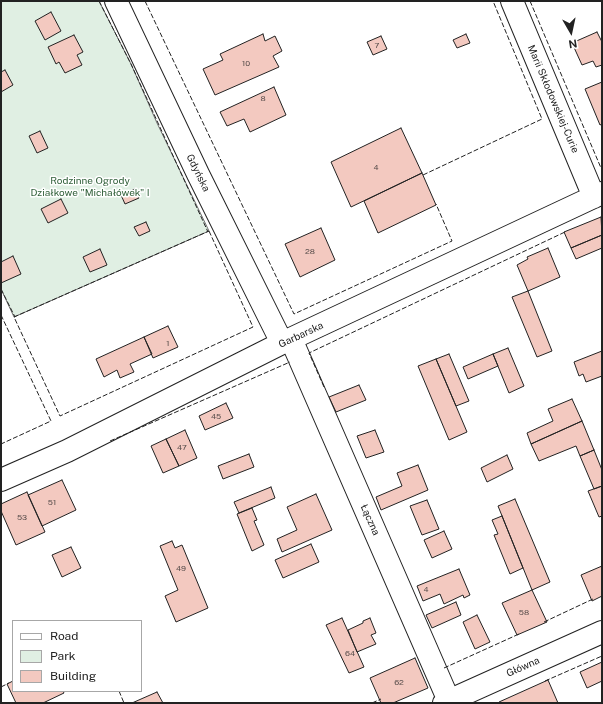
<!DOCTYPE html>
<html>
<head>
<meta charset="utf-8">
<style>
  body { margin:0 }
  #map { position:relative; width:603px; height:704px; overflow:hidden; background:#fff; font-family:"Public Sans",sans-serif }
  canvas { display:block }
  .frame { position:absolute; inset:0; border:2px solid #222; pointer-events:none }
  .legend { position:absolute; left:12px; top:620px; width:130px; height:72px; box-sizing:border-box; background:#fff; border:1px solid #a7a7a7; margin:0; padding:5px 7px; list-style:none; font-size:12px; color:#222 }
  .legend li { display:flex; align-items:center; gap:8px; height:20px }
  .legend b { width:20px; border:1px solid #a7a7a7 }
  .north { position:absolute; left:551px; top:12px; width:40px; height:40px; -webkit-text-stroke:3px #fff; paint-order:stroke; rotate:171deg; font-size:11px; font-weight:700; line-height:16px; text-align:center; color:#222 }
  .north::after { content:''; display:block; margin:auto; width:14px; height:18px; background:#222; clip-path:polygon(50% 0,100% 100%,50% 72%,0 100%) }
</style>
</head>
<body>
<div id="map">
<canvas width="603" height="704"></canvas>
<div class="frame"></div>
<ul class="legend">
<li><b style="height:5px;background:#fff"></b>Road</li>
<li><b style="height:11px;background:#e0efe3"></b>Park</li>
<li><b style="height:11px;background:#f3c9c0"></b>Building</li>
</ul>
<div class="north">N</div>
</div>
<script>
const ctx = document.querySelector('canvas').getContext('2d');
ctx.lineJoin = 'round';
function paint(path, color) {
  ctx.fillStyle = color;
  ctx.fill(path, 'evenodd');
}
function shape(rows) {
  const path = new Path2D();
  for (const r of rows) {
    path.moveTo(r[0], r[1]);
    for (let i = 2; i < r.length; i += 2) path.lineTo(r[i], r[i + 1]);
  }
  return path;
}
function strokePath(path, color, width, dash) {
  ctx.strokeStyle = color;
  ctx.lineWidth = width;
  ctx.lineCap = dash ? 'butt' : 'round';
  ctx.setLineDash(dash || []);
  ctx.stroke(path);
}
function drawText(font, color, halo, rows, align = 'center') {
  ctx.font = font + ' "Public Sans",sans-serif';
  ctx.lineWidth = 3;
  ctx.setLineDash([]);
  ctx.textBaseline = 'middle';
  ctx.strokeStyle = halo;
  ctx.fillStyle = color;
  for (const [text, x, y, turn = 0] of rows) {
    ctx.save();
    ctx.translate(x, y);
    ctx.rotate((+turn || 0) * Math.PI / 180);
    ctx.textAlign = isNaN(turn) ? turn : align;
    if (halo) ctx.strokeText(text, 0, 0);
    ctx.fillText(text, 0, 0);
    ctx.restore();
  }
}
const green = shape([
  [1,1,99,1,131,64,157,123,209,231,14,317,1,289,1,1]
]);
paint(green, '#e0efe3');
strokePath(green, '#6f6f6f', 1);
const building = shape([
  [51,12,61,31,45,40,35,21,51,12],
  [597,32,602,42,602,65,596,67,593,61,582,65,572,43,597,32],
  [263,34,265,41,275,36,282,51,273,56,279,67,215,95,203,69,223,60,220,54,263,34],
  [466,34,470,43,457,48,453,40,466,34],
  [74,35,83,52,77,55,82,65,65,73,59,62,56,64,48,47,74,35],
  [381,36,387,49,373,55,367,42,381,36],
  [5,70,13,85,1,92,1,72,5,70],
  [602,82,602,124,600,125,585,89,602,82],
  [274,87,286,115,250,132,244,119,227,126,220,112,274,87],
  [401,128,422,173,351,207,331,162,401,128],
  [40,131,48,148,37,153,29,136,40,131],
  [422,173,436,205,378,233,364,201,422,173],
  [135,189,139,198,125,204,121,195,135,189],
  [61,199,68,213,48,223,41,209,61,199],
  [601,217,602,235,571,248,564,232,601,217],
  [146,222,150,231,139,236,134,227,146,222],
  [321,228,335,260,300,277,285,244,321,228],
  [602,235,602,248,576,259,571,248,602,235],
  [548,248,560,277,528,291,517,265,528,259,527,257,548,248],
  [100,249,107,265,90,272,83,257,100,249],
  [13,256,21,274,1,283,1,262,13,256],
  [528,291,552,351,537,357,512,297,528,291],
  [168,326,178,347,153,358,144,337,168,326],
  [144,337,152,354,130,364,134,372,120,378,117,370,104,377,96,359,144,337],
  [508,348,524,386,509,393,493,354,508,348],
  [602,351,602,376,586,382,583,374,579,376,574,362,602,351],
  [449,354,469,401,456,406,436,359,449,354],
  [493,354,498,366,468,379,463,367,493,354],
  [436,359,467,432,449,440,418,366,436,359],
  [359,385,366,400,336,412,329,397,359,385],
  [572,399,582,421,531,444,527,433,553,421,548,409,572,399],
  [226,403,233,418,205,430,199,416,226,403],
  [582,421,594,450,580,456,576,446,539,461,531,444,582,421],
  [185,430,197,458,179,466,166,439,185,430],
  [375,430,384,452,366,458,357,436,375,430],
  [166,439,179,466,163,473,151,446,166,439],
  [594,450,602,470,602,486,594,489,580,456,594,450],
  [249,454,254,467,223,479,218,466,249,454],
  [507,455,513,469,487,482,481,468,507,455],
  [418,465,428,490,381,510,376,497,402,486,397,473,418,465],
  [62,480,76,510,42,526,28,495,62,480],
  [602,486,602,516,599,517,588,491,602,486],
  [271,487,275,498,239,513,234,502,271,487],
  [27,492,45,532,16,545,1,511,1,504,27,492],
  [316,494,332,530,282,552,277,539,297,530,287,507,316,494],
  [515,499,550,582,532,590,498,506,515,499],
  [427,500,439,529,422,535,410,506,427,500],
  [252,508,257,520,254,521,264,545,252,551,237,514,252,508],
  [502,516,523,568,510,574,494,535,498,534,492,520,502,516],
  [444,531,452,549,432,558,424,540,444,531],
  [172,541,175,548,182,545,208,608,176,622,165,596,178,590,160,546,172,541],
  [311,544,319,562,283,578,275,560,311,544],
  [71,547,81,568,62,577,52,555,71,547],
  [602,566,602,596,592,601,581,575,602,566],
  [459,569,470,595,464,598,463,595,444,604,440,594,423,601,417,586,459,569],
  [532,590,547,622,517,635,502,603,532,590],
  [456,602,461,615,432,628,426,615,456,602],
  [477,615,490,642,475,649,463,622,477,615],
  [342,618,364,667,349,673,326,625,342,618],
  [370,618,376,633,371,635,376,644,357,652,348,630,363,623,363,621,370,618],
  [415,658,428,688,393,703,381,703,370,678,415,658],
  [602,662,602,681,587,688,580,672,602,662],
  [548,680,558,703,499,703,499,702,548,680],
  [13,681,13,691,63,691,64,693,43,703,16,703,7,684,13,681],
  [157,692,163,703,132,703,157,692]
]);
paint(building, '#f3c9c0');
strokePath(building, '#222', 1);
const minor = shape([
  [116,1,198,174,282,343],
  [512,1,594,197],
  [291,339,449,701],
  [1,480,67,451,282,343,602,193],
  [444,703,602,632]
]);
strokePath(minor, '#222', 24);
strokePath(minor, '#fff', 22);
strokePath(shape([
  [99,1,131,64,208,232],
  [145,1,294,314,452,241,436,204],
  [530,1,601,168,602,168],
  [423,175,542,119,493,1],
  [209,231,253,327,60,416,14,317,209,231],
  [1,289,15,317],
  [1,315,51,421,1,444],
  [324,387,309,353,565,232],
  [110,441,290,362],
  [544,622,593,599],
  [444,668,519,634],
  [545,681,602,656],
  [1,687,9,683],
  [119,691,124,703],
  [372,703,381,699]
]), '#222', 1, [5, 2]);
drawText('8px', '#564c4a', null, [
  ["7",377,46],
  ["10",246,64],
  ["8",263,99],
  ["4",376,168],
  ["28",310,252],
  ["1",168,344],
  ["45",216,417],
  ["47",182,448],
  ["51",52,503],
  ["53",22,518],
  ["49",181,569],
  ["4",426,590],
  ["58",524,613],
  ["64",350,654],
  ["62",399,683]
]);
drawText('10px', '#222', '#fff', [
  ["Marii Skłodowskiej-Curie",553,99,67],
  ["Gdyńska",198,173,64],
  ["Garbarska",301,335,-25],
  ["Łączna",370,520,66],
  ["Główna",523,667,-24]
]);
drawText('10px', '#2f5e38', '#fff', [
  ["Rodzinne Ogrody",90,181],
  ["Działkowe \"Michałówek\" I",90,193]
]);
</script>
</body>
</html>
